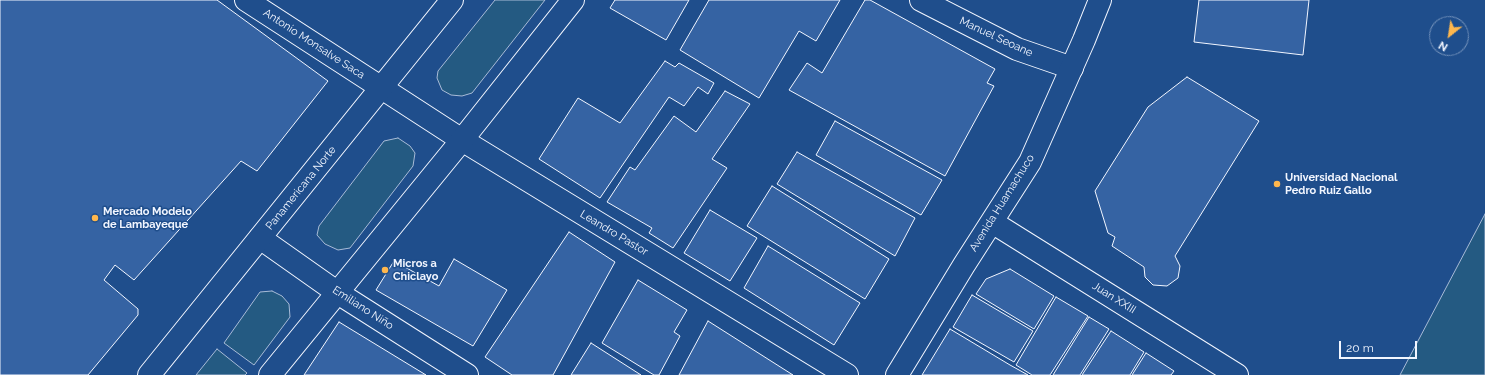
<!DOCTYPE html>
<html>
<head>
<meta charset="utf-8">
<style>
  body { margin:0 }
  #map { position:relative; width:1485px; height:375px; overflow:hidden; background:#1f4e8c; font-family:Raleway,sans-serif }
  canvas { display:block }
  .north { position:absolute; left:1429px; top:16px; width:40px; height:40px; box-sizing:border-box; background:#1f4e8c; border:1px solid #7391ba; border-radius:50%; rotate:210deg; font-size:11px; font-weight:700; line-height:16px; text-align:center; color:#f2f6ff }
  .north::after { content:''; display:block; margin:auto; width:14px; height:18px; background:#ffb74d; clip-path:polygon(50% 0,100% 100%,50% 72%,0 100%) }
  .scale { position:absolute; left:1339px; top:341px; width:78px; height:18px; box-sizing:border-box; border:2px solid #f2f6ff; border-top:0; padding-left:5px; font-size:12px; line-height:14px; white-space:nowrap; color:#f2f6ff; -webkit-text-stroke:3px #1f4e8c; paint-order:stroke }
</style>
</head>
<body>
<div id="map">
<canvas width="1485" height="375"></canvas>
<div class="north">N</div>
<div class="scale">20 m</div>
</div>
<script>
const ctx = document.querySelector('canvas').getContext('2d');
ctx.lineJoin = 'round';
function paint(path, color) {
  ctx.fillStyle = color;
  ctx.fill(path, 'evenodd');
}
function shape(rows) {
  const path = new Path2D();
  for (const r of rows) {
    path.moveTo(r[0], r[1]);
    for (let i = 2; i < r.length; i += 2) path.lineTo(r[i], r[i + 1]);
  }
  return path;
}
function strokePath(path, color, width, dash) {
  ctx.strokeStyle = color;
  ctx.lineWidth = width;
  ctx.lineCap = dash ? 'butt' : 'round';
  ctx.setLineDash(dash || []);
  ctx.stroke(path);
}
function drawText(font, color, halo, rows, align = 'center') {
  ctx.font = font + ' Raleway,sans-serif';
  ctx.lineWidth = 3;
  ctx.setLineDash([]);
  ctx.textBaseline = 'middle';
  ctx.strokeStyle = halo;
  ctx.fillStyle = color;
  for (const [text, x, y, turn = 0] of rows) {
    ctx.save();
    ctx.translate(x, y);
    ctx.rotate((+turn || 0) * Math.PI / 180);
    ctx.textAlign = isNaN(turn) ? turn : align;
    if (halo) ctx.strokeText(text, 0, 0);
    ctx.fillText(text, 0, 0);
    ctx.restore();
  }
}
const green = shape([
  [495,0,545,0,472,93,462,96,451,95,442,90,437,78,438,71,495,0],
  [398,138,410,146,415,153,413,166,350,248,338,250,325,244,317,235,319,226,384,141,398,138],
  [1485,214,1485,375,1400,375,1485,214],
  [272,291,282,296,289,304,290,317,254,365,224,343,260,292,272,291],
  [217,349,247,373,245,375,196,375,217,349]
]);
paint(green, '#245a82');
strokePath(green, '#a8bbd7', 1);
const building = shape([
  [0,0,217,0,328,81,257,171,241,161,134,280,115,265,104,280,138,309,138,315,88,375,0,375,0,0],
  [615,0,689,0,666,40,610,8,615,0],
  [709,0,840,0,816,41,799,31,759,98,680,50,709,0],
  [865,0,870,0,995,69,987,83,994,86,945,176,789,90,807,63,822,73,865,0],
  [1199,0,1309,0,1303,55,1194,42,1199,0],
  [665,61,675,67,679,63,714,83,708,94,698,87,684,106,669,97,600,198,539,159,578,98,620,123,665,61],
  [1187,77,1259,121,1175,256,1180,266,1178,278,1167,286,1153,285,1145,277,1144,267,1112,246,1115,237,1108,233,1095,191,1148,107,1187,77],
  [725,91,750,104,712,159,727,168,673,248,649,233,652,228,607,202,630,167,635,170,674,116,696,132,725,91],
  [835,121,942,180,921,215,816,155,835,121],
  [797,152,915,218,895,256,777,184,797,152],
  [772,186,889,259,865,299,747,226,772,186],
  [710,210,757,238,730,281,684,253,710,210],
  [569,232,615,262,553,375,512,375,485,357,569,232],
  [768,246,860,303,834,345,744,288,768,246],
  [454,259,507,290,473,346,376,290,394,261,439,286,454,259],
  [1010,269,1054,296,1034,329,976,294,986,279,1010,269],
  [638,280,687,310,674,332,680,336,659,375,654,375,602,343,638,280],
  [972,295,1033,331,1014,362,953,327,972,295],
  [1056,297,1088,316,1050,375,1032,375,1016,365,1056,297],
  [1089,317,1109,329,1080,375,1053,375,1089,317],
  [708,321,793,375,679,375,708,321],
  [339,322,426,375,304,375,339,322],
  [950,329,1010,365,1028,375,922,375,950,329],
  [1111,331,1144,352,1130,375,1082,375,1111,331],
  [591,343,641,375,571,375,591,343],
  [1146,353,1174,371,1171,375,1132,375,1146,353]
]);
paint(building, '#3563a3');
strokePath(building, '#f2f6ff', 1);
const minor = shape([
  [246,0,462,140,847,375],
  [921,0,1017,49,1072,68],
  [260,238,338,293,467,375]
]);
const major = shape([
  [992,222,1237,375],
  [897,375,964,265,1030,162,1084,40,1100,0]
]);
const highway = shape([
  [149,375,452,0],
  [270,375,462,140,573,0]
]);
strokePath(minor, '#f2f6ff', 24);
strokePath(major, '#f2f6ff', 24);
strokePath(highway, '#f2f6ff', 24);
strokePath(minor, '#1f4e8c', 22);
strokePath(major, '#1f4e8c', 22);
strokePath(highway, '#1f4e8c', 22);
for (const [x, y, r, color] of [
  [1277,184,4,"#ffb74d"],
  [95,218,4,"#ffb74d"],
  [385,270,4,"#ffb74d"]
]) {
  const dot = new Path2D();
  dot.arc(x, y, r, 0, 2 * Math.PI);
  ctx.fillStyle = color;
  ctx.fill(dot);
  strokePath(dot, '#1f4e8c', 1.5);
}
drawText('11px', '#f2f6ff', '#1f4e8c', [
  ["Manuel Seoane",996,37,25],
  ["Antonio Monsalve Saca",314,44,33],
  ["Panamericana Norte",301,188,-51],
  ["Avenida Huamachuco",1002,203,-58],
  ["Leandro Pastor",614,233,31],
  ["Juan XXIII",1114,298,32],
  ["Emiliano Niño",363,308,33]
]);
drawText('bold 11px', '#f2f6ff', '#1f4e8c', [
  ["Universidad Nacional",1285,178],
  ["Pedro Ruiz Gallo",1285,191],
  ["Mercado Modelo",103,212],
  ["de Lambayeque",103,225],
  ["Micros a",393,264],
  ["Chiclayo",393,277]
], 'left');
</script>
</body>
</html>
